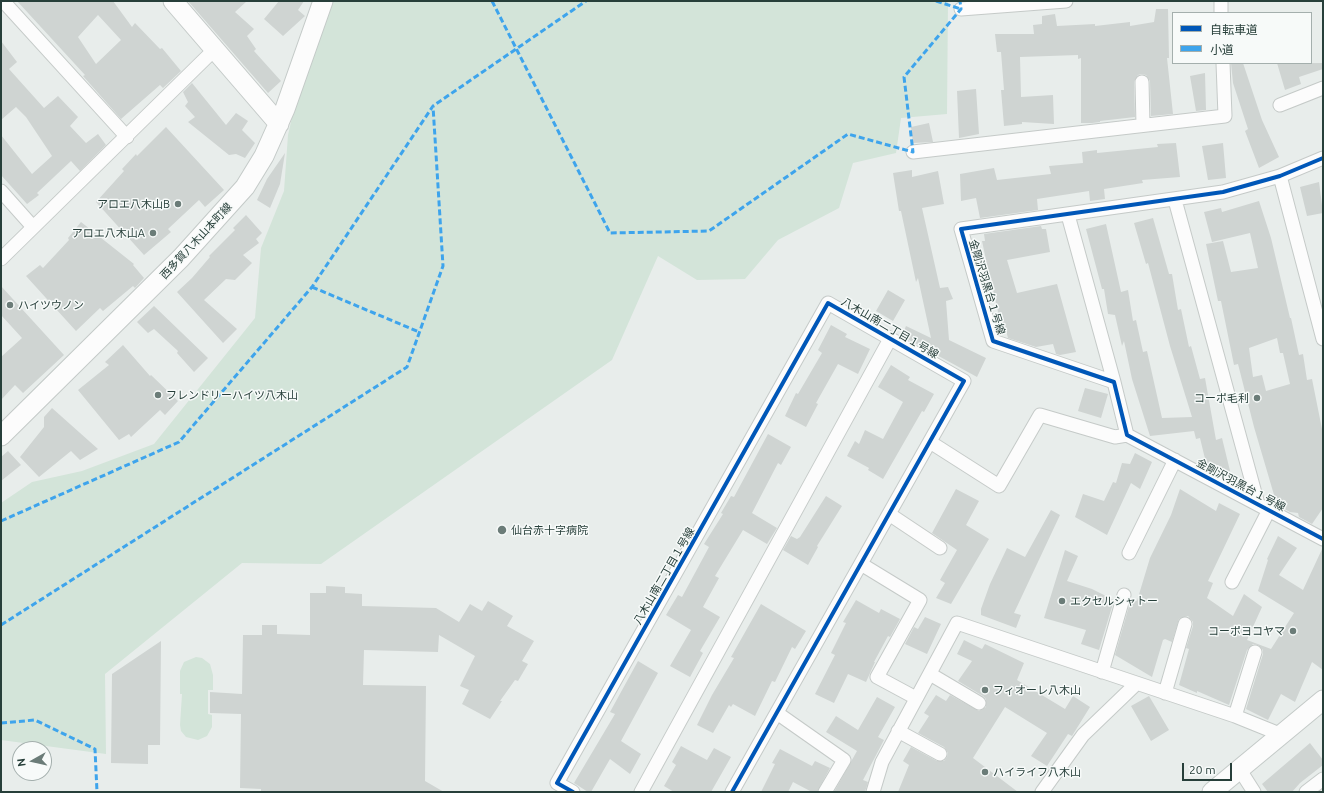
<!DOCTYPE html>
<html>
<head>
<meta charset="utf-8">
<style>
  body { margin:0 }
  #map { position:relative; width:1324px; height:793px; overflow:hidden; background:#e8edeb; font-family:Ubuntu,"Noto Sans JP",sans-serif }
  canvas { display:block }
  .frame { position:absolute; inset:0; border:2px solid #273f3a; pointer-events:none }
  .legend { position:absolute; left:1172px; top:12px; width:140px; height:52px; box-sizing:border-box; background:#f7faf9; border:1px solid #a4afad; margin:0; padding:5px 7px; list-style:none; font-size:12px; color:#273f3a }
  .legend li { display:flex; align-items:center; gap:8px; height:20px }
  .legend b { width:20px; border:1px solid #a4afad }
  .north { position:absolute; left:12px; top:741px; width:40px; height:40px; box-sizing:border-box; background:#f7faf9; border:1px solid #a4afad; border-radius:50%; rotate:262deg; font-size:11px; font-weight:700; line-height:16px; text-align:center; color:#273f3a }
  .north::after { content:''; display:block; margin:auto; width:14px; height:18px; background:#6b7c78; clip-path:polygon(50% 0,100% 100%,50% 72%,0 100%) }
  .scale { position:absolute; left:1182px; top:763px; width:50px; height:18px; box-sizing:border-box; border:2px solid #273f3a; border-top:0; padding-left:5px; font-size:12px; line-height:14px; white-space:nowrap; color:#273f3a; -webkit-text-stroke:3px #f7faf9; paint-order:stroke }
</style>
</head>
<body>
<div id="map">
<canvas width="1324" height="793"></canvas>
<div class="frame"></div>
<ul class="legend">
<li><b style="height:5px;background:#0057b8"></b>自転車道</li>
<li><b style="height:5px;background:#3ea4ec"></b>小道</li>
</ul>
<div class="north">N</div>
<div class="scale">20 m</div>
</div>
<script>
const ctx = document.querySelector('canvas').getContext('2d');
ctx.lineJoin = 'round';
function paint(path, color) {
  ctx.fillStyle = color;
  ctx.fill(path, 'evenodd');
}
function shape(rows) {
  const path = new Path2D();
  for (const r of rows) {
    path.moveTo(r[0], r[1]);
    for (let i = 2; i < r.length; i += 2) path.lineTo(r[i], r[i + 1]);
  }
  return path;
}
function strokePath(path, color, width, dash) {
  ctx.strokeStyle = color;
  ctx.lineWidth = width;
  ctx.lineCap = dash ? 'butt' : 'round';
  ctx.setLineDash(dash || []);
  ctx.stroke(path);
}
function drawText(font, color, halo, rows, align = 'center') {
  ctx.font = font + ' Ubuntu,"Noto Sans JP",sans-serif';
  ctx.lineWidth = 3;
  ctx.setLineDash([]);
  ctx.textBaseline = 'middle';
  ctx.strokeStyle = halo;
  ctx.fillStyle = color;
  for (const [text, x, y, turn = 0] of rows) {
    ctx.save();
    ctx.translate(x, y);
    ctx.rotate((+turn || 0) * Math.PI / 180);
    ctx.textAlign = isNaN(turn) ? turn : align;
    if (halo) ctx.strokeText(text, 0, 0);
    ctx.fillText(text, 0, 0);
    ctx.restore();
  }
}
paint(shape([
  [329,1,948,1,947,114,901,118,896,153,853,163,839,208,778,240,745,279,697,280,658,256,612,360,321,564,242,563,105,674,106,754,1,740,1,503,32,482,82,471,154,444,255,318,261,248,284,191,288,135,302,73],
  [196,657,202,658,210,664,213,675,213,690,208,690,208,714,212,715,212,727,207,736,198,740,186,737,181,731,180,725,182,694,180,694,180,671,184,662]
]), '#d3e4d9');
paint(shape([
  [17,1,113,1,132,27,135,23,160,49,162,48,181,71,163,88,160,85,121,119,83,76,85,75],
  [98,15,121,40,96,64,78,37],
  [188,1,247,1,235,12,254,29,247,36,256,49,254,51,281,81,268,93],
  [279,1,304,1,298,10,305,16,283,36,264,19],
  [1156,9,1168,9,1169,58,1167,58,1173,114,1151,116,1150,81,1146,75,1141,74,1138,75,1134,82,1135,117,1100,121,1100,122,1092,123,1081,123,1081,58,1078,59,1078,55,1020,57,1021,97,1053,95,1054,124,1022,122,1022,124,1004,126,1001,90,1004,90,1001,52,997,52,995,34,1034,34,1033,25,1042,24,1042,16,1055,14,1057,26,1095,24,1095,26,1130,22,1130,26,1154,22],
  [1,41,17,62,9,69,44,108,58,96,78,117,70,126,86,143,98,134,106,145,80,171,71,161,37,193,39,195,27,204,1,175,1,135,32,174,52,156,26,117,16,107,1,120],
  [1231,63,1243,63,1262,120,1279,157,1259,168,1245,131,1248,129,1233,83],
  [1277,63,1323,63,1323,69,1299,77,1301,84,1285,90],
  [1205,73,1206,110,1196,111,1190,76],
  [192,83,226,125,236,113,248,121,242,130,255,143,245,158,236,154,229,155,188,122,195,117,185,106,188,102,183,92],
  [976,89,979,134,959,138,957,91],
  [929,123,933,142,913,143,911,127],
  [166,127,224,190,205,207,199,200,168,229,171,232,144,255,96,202,124,171,122,169,136,154,137,156],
  [1176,143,1180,177,1142,180,1143,183,1104,189,1105,199,1090,201,1089,191,1037,199,1038,210,980,218,976,198,961,201,960,174,994,168,997,180,1051,174,1049,166,1083,163,1082,152,1097,150,1097,153,1158,147,1157,144],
  [1223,143,1226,178,1208,180,1202,146],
  [285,153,280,184,270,208,257,200,267,179],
  [912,170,912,177,938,171,944,204,922,208,940,288,948,287,953,299,946,301,949,340,986,358,977,377,902,336,906,326,931,338,918,278,916,282,901,211,899,211,893,173],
  [1319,182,1323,213,1307,216,1300,187],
  [1259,201,1271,238,1290,318,1291,318,1299,355,1303,354,1307,380,1312,379,1323,434,1323,508,1312,524,1299,517,1298,513,1290,512,1277,505,1254,427,1238,364,1234,365,1221,301,1218,301,1206,244,1223,241,1231,272,1258,268,1250,233,1212,242,1204,212,1221,208,1222,212],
  [1277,338,1280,353,1283,353,1290,384,1266,391,1262,375,1253,377,1249,348],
  [246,215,262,233,256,239,259,243,243,255,252,263,235,280,226,279,204,300,237,329,223,343,177,292,192,278,210,257,209,256,235,230,233,228],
  [1153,218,1169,274,1172,274,1178,310,1181,309,1189,347,1191,346,1200,379,1205,378,1216,440,1222,438,1231,475,1207,467,1200,438,1196,439,1194,431,1150,436,1132,379,1124,341,1122,346,1115,315,1108,314,1104,289,1102,289,1086,229,1106,224,1121,292,1128,290,1133,321,1136,320,1143,352,1147,351,1162,418,1192,417,1170,346,1148,263,1146,264,1134,223],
  [81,222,134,264,133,265,144,278,135,288,133,286,103,311,100,308,76,331,26,276,40,265,43,268,69,240,68,238],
  [1041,226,1042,229,1046,229,1050,252,1007,260,1017,293,1057,284,1076,352,1060,355,1056,354,1053,344,1036,347,1008,338,1004,323,1001,324,988,269,982,241,985,241,984,234],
  [1,286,64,355,23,393,15,385,1,400,1,357,22,338,1,315],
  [888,290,905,300,893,321,876,311],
  [154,306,208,358,194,372,177,353,178,351,154,329,148,333,137,322],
  [831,325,847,334,845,337,870,349,858,374,838,364,816,403,818,404,806,427,785,416,796,393,798,394,822,353,818,350],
  [123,345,150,376,151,375,178,401,165,415,160,410,131,437,129,434,119,440,78,390,109,365,105,362],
  [891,365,910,377,908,380,934,394,924,412,922,411,883,479,868,470,869,468,847,456,855,441,859,444,865,430,883,439,903,402,878,387],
  [1085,388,1108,394,1101,418,1078,411],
  [52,408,98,449,80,460,71,451,39,477,20,457,44,427,44,417],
  [768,434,791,447,781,465,778,463,752,513,777,528,767,544,743,530,715,576,719,578,703,607,720,617,700,651,703,653,690,677,670,666,691,630,666,615,678,595,682,597,709,547,704,544,723,514,721,513,731,496,734,497],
  [8,451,21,465,1,481,1,457],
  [1135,453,1152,462,1140,489,1131,483,1107,535,1075,517,1083,494,1104,501,1113,482,1116,483,1122,463,1130,464],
  [956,489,979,501,966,525,989,539,951,604,936,598,945,583,940,580,957,550,932,533],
  [1180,489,1216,511,1219,503,1240,514,1208,581,1213,583,1207,598,1233,616,1244,594,1262,607,1247,640,1271,649,1294,613,1258,591,1268,560,1267,559,1278,536,1297,548,1279,575,1303,590,1323,547,1323,670,1312,662,1295,702,1281,694,1268,720,1246,709,1263,654,1263,650,1258,645,1253,644,1247,650,1229,705,1197,691,1197,693,1179,685,1189,649,1186,648,1193,626,1193,622,1188,616,1179,619,1172,642,1165,639,1163,640,1152,677,1115,655,1131,599,1137,601,1150,558,1171,515],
  [826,496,842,506,817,546,818,547,808,565,783,550,791,536,797,539,800,537],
  [1051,510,1060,515,1014,613,1021,615,1016,628,981,615,981,609,990,584,1007,548,1025,557],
  [1065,550,1078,556,1067,581,1092,589,1114,600,1099,650,1081,644,1086,630,1044,618],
  [326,586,345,587,345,593,362,594,362,606,436,608,459,622,470,604,482,611,488,601,513,616,507,626,534,641,522,661,528,664,518,681,515,680,500,701,502,701,490,719,462,704,469,690,460,686,475,656,439,635,438,652,364,650,363,685,426,686,425,781,444,792,261,792,261,789,240,788,241,714,210,713,210,692,242,694,243,635,262,635,262,625,277,625,277,634,310,635,310,593,326,593],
  [856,600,879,613,881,609,900,619,890,637,888,636,874,662,875,662,866,682,848,674,834,703,815,694,835,655,831,653,846,623,843,622],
  [761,604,806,631,795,649,792,647,775,682,772,681,755,716,733,704,731,707,729,705,713,733,697,725,712,695,734,658,731,657],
  [925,617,941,624,927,654,905,644,914,627,918,629],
  [964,640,982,649,985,644,1024,663,1017,680,1065,709,1073,696,1090,707,1072,736,1068,734,1047,766,1031,756,1047,733,1005,707,973,758,1018,792,898,792,909,765,903,761,911,747,937,761,944,761,947,757,948,753,944,747,918,733,929,716,924,713,936,695,946,701,950,695,979,711,986,707,986,699,983,696,958,681,972,661,957,654],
  [161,641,160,745,148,745,148,764,111,763,112,674],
  [638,661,658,673,621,741,641,754,630,774,610,759,591,792,588,792,574,783,615,714,610,712],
  [1149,696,1169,730,1151,741,1131,706],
  [877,697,895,707,878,737,884,740,863,780,868,782,866,789,864,792,834,792,857,751,826,732,836,716,858,730],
  [1310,743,1323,760,1323,765,1300,783,1292,792,1268,792,1262,784],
  [681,746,707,760,714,748,731,757,711,792,674,792,664,786,676,765,672,762],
  [780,749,812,766,815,761,830,768,817,792,812,792,793,782,788,792,761,792,775,764,772,763]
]), '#cfd4d2');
const street = shape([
  [3,1,127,137],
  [1221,1,1221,13],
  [961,9,1066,1],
  [1142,82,1143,125],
  [1280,105,1323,88],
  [913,152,1225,116,1223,63],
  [1323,158,1280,176,1223,192,961,229,993,341,1114,382,1127,435,1323,539],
  [1280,176,1323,339],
  [1,191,33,227],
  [1175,200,1258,504],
  [1068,215,1114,382],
  [1,259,215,49],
  [930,442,999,486,1040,415,1115,437,1127,435],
  [889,514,940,548],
  [1129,553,1175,460],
  [861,564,920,600,877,677,916,698],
  [1232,582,1269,510],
  [1102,672,1124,595],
  [930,674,979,703],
  [1165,693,1185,624],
  [777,713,844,760,825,792],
  [1235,716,1255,652],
  [898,731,940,754],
  [1240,770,1254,792],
  [573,792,557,783,828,303,964,381,732,792],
  [641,792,890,339],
  [873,792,882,762,957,623,1235,716,1282,735],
  [1042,792,1083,735,1136,684],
  [1306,792,1323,779]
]);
const secondary = shape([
  [173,1,279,124],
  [1,436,181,258,245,187,264,156,285,109,323,1],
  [1212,792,1323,700]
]);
strokePath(street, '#c5cac8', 15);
strokePath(secondary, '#c4cac8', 21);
strokePath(street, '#fcfcfc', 13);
strokePath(secondary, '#fcfcfc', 19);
strokePath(shape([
  [492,1,610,233,709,231,848,134,913,152,904,77,961,9,960,1],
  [936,1,961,9],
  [312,287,419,332],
  [1,521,179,442,312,287,433,106,586,1],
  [1,625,407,367,443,266,433,106],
  [1,723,35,720,95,749,97,792]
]), '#3ea4ec', 3, [6, 3]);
strokePath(shape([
  [1323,158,1280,176,1223,192,961,229,993,341,1114,382,1127,435,1323,539],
  [573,792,557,783,828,303,964,381,732,792]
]), '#0057b8', 4);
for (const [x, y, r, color] of [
  [178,204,4,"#6b7c78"],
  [153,233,4,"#6b7c78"],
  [10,305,4,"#6b7c78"],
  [158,395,4,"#6b7c78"],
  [1257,398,4,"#6b7c78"],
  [502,530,5,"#6b7c78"],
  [1062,601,4,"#6b7c78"],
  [1293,631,4,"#6b7c78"],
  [985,690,4,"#6b7c78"],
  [985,772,4,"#6b7c78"]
]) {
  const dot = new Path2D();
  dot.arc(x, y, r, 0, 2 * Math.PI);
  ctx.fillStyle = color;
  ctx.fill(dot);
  strokePath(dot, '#f7faf9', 1.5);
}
drawText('11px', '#273f3a', '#f7faf9', [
  ["アロエ八木山B",170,204,"right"],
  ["アロエ八木山A",145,233,"right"],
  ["ハイツウノン",18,305],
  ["フレンドリーハイツ八木山",166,395],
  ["コーポ毛利",1249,398,"right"],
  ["仙台赤十字病院",511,530],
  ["エクセルシャトー",1070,601],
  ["コーポヨコヤマ",1285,631,"right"],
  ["フィオーレ八木山",993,690],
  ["ハイライフ八木山",993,772]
], 'left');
drawText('11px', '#273f3a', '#f7faf9', [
  ["西多賀八木山本町線",196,241,-47],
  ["金剛沢羽黒台１号線",987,287,73],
  ["八木山南二丁目１号線",890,328,30],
  ["金剛沢羽黒台１号線",1241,485,28],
  ["八木山南二丁目１号線",664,576,-60]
]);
</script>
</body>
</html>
